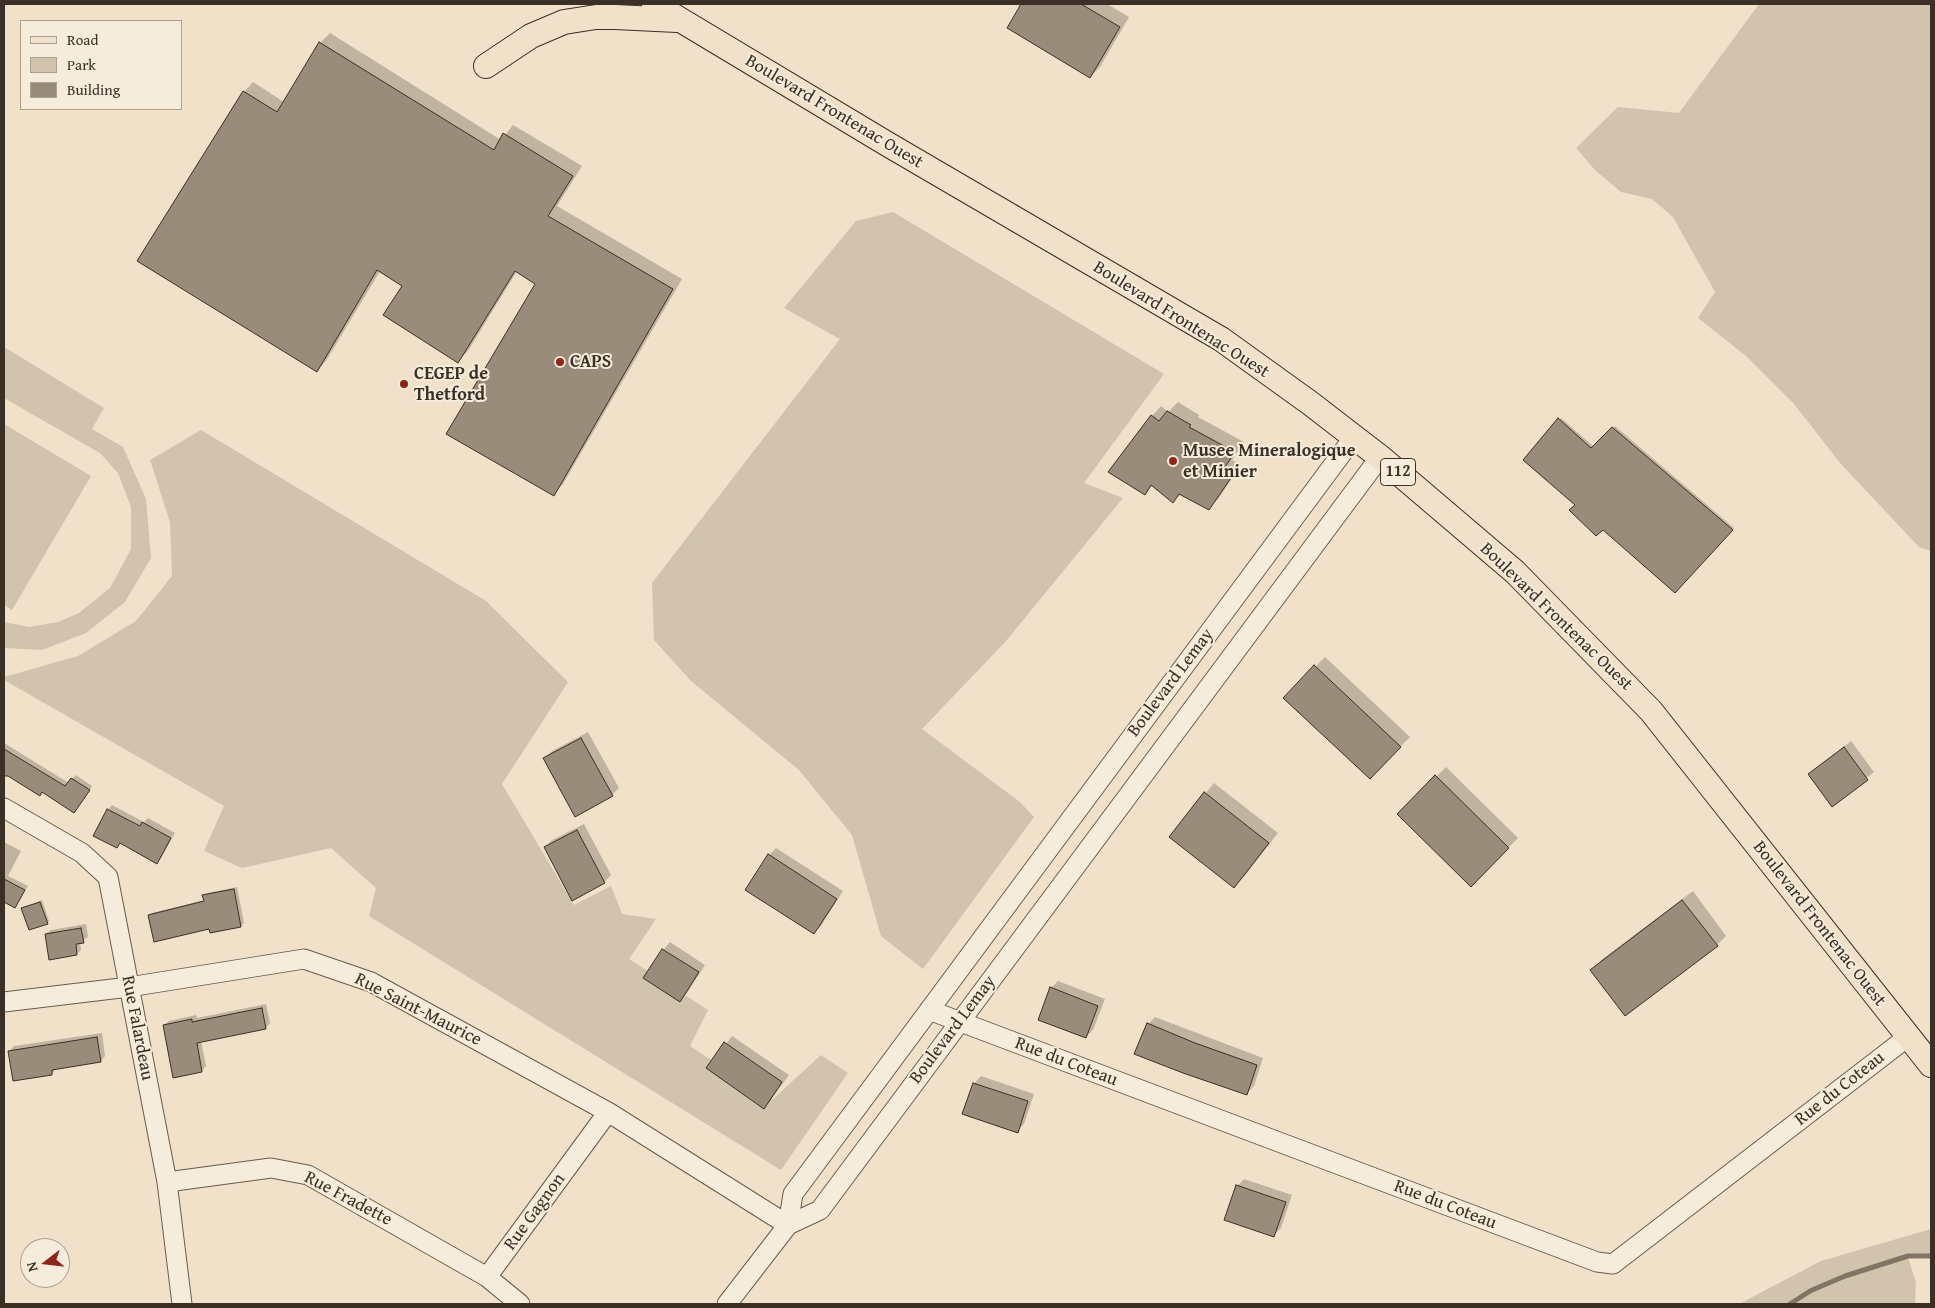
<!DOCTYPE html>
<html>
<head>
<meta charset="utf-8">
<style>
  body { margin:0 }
  #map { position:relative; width:1935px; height:1308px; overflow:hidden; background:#f0e1c8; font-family:"Gentium Book Plus",serif }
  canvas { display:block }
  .frame { position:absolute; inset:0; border:5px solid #3c2f25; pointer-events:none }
  .legend { position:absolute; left:20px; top:20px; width:162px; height:90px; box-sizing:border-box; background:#f5ecdb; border:1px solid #aba092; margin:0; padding:6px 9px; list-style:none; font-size:15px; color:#3c2f25 }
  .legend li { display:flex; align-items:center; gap:10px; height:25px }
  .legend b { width:25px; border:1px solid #aba092 }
  .north { position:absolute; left:20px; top:1238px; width:50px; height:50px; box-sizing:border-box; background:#f5ecdb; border:1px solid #aba092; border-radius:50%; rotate:254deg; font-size:14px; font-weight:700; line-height:20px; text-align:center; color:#3c2f25 }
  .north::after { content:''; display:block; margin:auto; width:18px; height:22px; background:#8f2418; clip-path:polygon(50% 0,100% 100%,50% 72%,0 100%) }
</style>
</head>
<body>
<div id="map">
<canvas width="1935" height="1308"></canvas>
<div class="frame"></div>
<ul class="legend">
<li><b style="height:6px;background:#f0e1c8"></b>Road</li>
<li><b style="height:14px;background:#d1c3ac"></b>Park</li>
<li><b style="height:14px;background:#9a8c7a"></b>Building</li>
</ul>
<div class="north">N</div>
</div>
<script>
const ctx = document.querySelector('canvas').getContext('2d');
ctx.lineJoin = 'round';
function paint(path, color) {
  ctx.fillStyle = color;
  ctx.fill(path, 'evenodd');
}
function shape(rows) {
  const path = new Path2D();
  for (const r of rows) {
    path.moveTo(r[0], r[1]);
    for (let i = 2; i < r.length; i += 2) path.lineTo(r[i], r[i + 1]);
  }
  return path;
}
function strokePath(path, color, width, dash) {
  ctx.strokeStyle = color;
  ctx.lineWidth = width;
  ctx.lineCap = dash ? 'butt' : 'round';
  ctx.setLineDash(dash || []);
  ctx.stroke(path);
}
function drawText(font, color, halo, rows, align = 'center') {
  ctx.font = font + ' "Gentium Book Plus",serif';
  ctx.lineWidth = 4;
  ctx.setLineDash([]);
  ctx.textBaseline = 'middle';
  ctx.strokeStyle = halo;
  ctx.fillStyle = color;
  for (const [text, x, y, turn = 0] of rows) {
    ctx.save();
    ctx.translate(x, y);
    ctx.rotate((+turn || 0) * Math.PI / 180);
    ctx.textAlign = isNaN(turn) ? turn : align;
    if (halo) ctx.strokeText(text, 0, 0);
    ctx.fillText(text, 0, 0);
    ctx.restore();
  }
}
paint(shape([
  [1759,4,1931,4,1931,551,1919,547,1841,464,1794,404,1746,356,1698,318,1715,292,1673,217,1652,199,1621,192,1595,170,1576,148,1618,107,1679,113],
  [893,212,1164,374,1084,483,1123,498,1006,641,922,729,1020,802,1034,817,923,969,881,936,852,835,799,770,691,681,654,640,652,583,840,339,784,308,856,221],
  [4,347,104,408,92,429,123,447,146,499,151,558,125,602,86,633,42,650,4,648,4,622,29,627,58,622,79,613,110,588,131,549,131,507,118,473,100,453,4,398],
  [4,424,91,476,12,610,4,605],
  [201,430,486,601,568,682,502,784,574,905,611,886,622,914,656,919,629,959,708,1010,690,1046,772,1100,821,1055,848,1073,781,1170,369,916,376,888,331,848,242,868,204,851,224,806,4,680,4,677,78,656,136,621,172,576,170,522,150,460],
  [1931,1229,1931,1256,1908,1257,1916,1283,1915,1304,1739,1304,1821,1261]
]), '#d1c3ac');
paint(shape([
  [1023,4,1107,4,1129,17,1100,67,1090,77,1008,28],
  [330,33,501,140,513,125,582,166,557,206,682,279,563,484,553,494,537,283,517,271,468,351,458,361,403,285,380,271,326,361,316,371,244,92,253,82,284,102,320,43],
  [1178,402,1199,415,1198,417,1244,442,1232,460,1241,465,1218,499,1209,508,1181,494,1173,501,1153,485,1145,494,1152,416,1161,406,1168,412],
  [1561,418,1594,447,1615,426,1734,528,1675,592,1525,460],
  [1325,657,1410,737,1370,777,1284,698],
  [588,732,619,788,612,795,545,758,552,751],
  [1851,741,1874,772,1833,805,1809,774],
  [4,743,69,783,76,775,92,786,77,809,43,791,40,794,4,772],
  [1446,767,1518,838,1471,885,1399,814],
  [1214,783,1278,833,1244,877,1234,886,1171,836],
  [112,805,144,822,148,818,175,833,161,858,156,862,121,842,117,847,108,810],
  [584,824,611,875,604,882,545,847,552,840],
  [4,842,21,851,8,876,28,886,15,907,4,900],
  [776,848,843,891,821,926,814,933,769,855],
  [237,887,244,923,241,926,210,927,149,916,152,913,205,900,204,896,207,893],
  [1693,891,1726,936,1717,945,1592,970,1601,960],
  [42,900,49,921,47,923,23,908],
  [86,924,88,937,80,942,81,950,77,954,46,934,51,930],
  [670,942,705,965,687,993,680,1000,663,950],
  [1058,981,1105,999,1093,1030,1086,1037,1051,988],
  [266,1004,270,1023,266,1028,201,1041,206,1066,202,1071,164,1025,169,1021,196,1015,197,1018],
  [1155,1017,1263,1058,1254,1086,1247,1093,1148,1024],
  [102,1033,105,1056,101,1061,56,1068,52,1074,9,1051,14,1046],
  [732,1036,789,1075,771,1100,764,1107,708,1068],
  [981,1076,1034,1094,1024,1124,1017,1131,974,1084],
  [1244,1179,1292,1195,1281,1228,1274,1235,1237,1186]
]), '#0003');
strokePath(shape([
  [1790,1304,1810,1291,1845,1276,1908,1256,1931,1256]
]), '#837566', 5);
const building = shape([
  [1021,4,1081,4,1120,27,1090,78,1007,28,1021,4],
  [319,42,494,150,503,133,573,176,548,216,673,289,554,496,446,434,535,284,515,271,458,363,383,315,402,286,377,270,317,372,137,261,243,91,277,112,319,42],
  [1167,411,1191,425,1189,427,1235,452,1223,470,1233,475,1209,510,1179,494,1173,503,1151,485,1145,495,1108,472,1151,415,1159,421,1167,411],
  [1558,418,1591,448,1612,427,1733,530,1675,593,1603,530,1596,536,1569,510,1575,505,1523,460,1558,418],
  [1314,665,1401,747,1370,779,1283,698,1314,665],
  [581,738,613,796,575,817,543,758,581,738],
  [1844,747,1868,780,1832,807,1808,774,1844,747],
  [4,749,65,786,71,778,90,790,74,813,42,792,40,796,8,776,4,776,4,749],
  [1435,775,1509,848,1471,887,1397,814,1435,775],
  [1204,792,1269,843,1234,888,1169,837,1204,792],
  [107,809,140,826,142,822,171,838,157,864,120,843,117,848,93,836,107,809],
  [577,830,605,883,572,901,544,847,577,830],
  [768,854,837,899,814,934,745,890,768,854],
  [4,879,25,890,15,908,4,902,4,879],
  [234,889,241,927,210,933,209,929,154,942,148,915,204,901,202,895,234,889],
  [1682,900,1718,946,1625,1016,1590,970,1682,900],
  [40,902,48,924,29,930,21,908,40,902],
  [81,928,84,943,76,944,77,955,49,960,45,934,81,928],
  [662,949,699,972,680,1002,643,978,662,949],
  [1050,987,1098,1006,1086,1038,1038,1020,1050,987],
  [262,1008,266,1029,197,1043,202,1072,173,1078,163,1025,192,1019,192,1022,262,1008],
  [1147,1023,1195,1043,1257,1065,1247,1095,1183,1073,1134,1054,1147,1023],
  [97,1037,101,1062,52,1070,52,1075,13,1081,8,1051,97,1037],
  [724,1042,782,1082,764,1109,706,1068,724,1042],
  [973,1083,1028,1101,1018,1133,962,1114,973,1083],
  [1236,1185,1286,1202,1274,1237,1224,1220,1236,1185]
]);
paint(building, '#9a8c7a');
strokePath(building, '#3c2f25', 1);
const minor = shape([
  [4,808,82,853,108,877,167,1182,182,1304],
  [4,1002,129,987,304,959,371,982,608,1112,788,1225],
  [929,1010,1597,1262,1613,1264,1909,1036],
  [167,1182,271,1168,308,1175,487,1277],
  [788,1225,793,1194,1354,437],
  [520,1304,487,1277,608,1112],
  [727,1304,788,1225,820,1210,1380,457]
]);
const major = shape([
  [654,4,889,145,1221,339,1310,403,1380,457,1515,572,1651,711,1931,1065],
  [486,66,531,36,564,22,596,17,615,17,677,20]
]);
strokePath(minor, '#695c4e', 21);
strokePath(major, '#3c2f25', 26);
strokePath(minor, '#f5ecdb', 19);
strokePath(major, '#f0e1c8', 24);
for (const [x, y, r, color] of [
  [560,362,5,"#8f2418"],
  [404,384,5,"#8f2418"],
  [1173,461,5,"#8f2418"]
]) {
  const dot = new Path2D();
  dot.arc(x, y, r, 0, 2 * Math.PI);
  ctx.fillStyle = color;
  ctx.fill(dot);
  strokePath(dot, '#f5ecdb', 2);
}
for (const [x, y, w] of [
  [1398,472,35]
]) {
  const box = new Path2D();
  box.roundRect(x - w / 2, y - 13.5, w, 27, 4);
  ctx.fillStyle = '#f5ecdb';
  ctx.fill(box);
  strokePath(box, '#3c2f25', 1);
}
drawText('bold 16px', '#3c2f25', null, [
  ["112",1398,472]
]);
drawText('18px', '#3c2f25', '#f5ecdb', [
  ["Boulevard Frontenac Ouest",834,112,31],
  ["Boulevard Frontenac Ouest",1181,320,32],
  ["Boulevard Frontenac Ouest",1556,617,44],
  ["Boulevard Lemay",1171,683,-53],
  ["Boulevard Frontenac Ouest",1819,924,52],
  ["Rue Saint-Maurice",418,1010,27],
  ["Rue Falardeau",137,1028,79],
  ["Boulevard Lemay",953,1030,-53],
  ["Rue du Coteau",1066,1062,21],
  ["Rue du Coteau",1840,1089,-38],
  ["Rue Fradette",348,1199,28],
  ["Rue du Coteau",1445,1205,21],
  ["Rue Gagnon",535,1212,-54]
]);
drawText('bold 18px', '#3c2f25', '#f5ecdb', [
  ["CAPS",570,362],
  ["CEGEP de",414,374],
  ["Thetford",414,395],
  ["Musee Mineralogique",1183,451],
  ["et Minier",1183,472]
], 'left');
</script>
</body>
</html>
